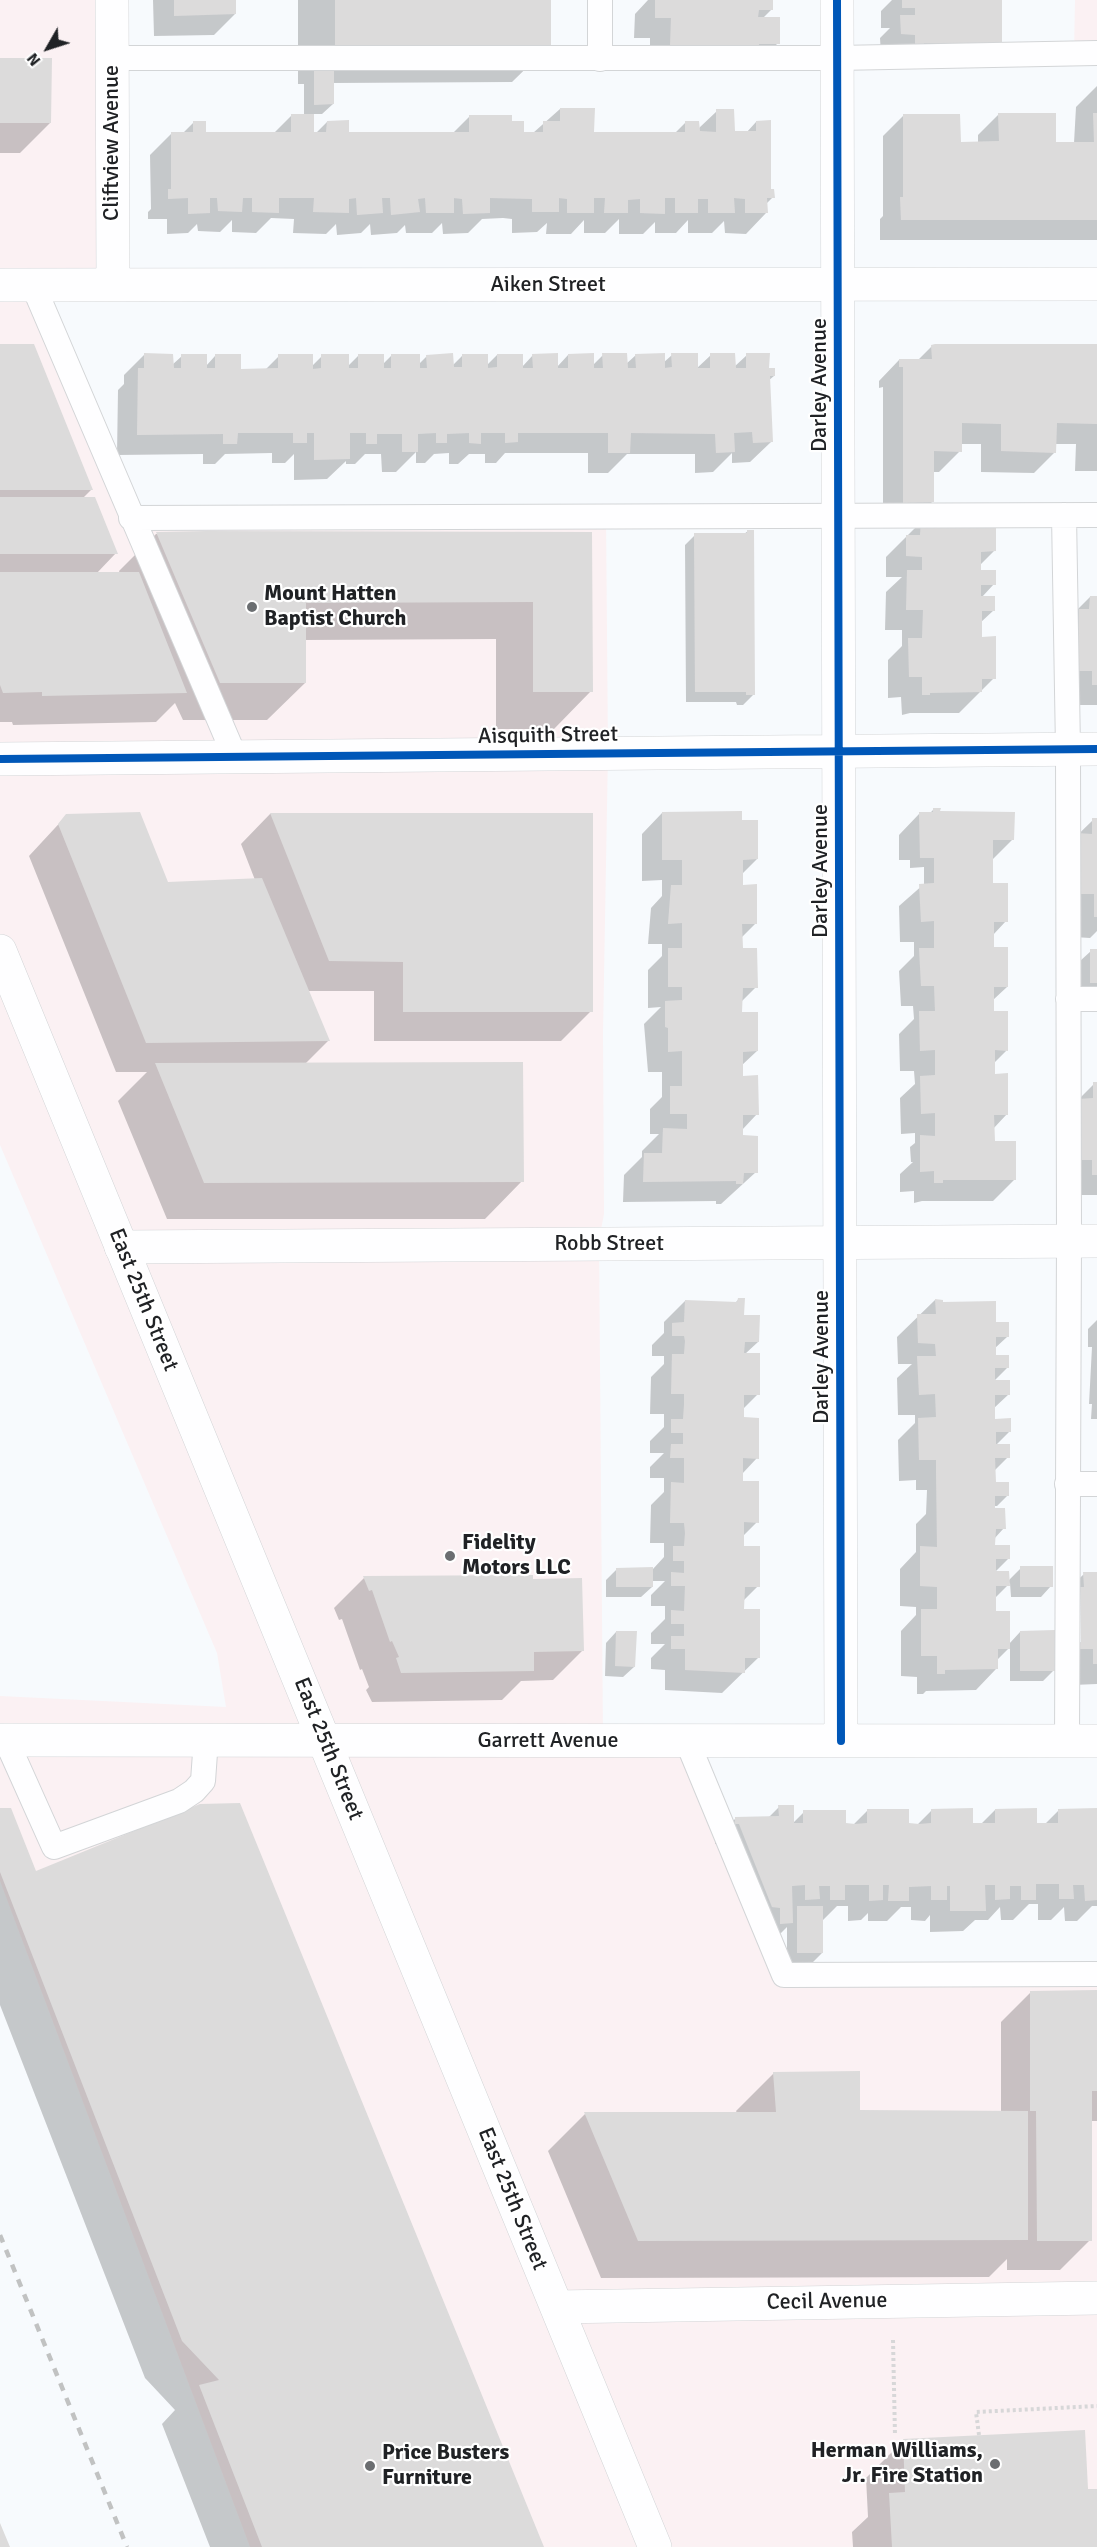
<!DOCTYPE html>
<html>
<head>
<meta charset="utf-8">
<style>
  body { margin:0 }
  #map { position:relative; width:1097px; height:2547px; overflow:hidden; background:#f7fafd; font-family:Signika,sans-serif }
  canvas { display:block }
  .north { position:absolute; left:18px; top:18px; width:60px; height:60px; -webkit-text-stroke:4px #fff; paint-order:stroke; rotate:231deg; font-size:16px; font-weight:700; line-height:24px; text-align:center; color:#202225 }
  .north::after { content:''; display:block; margin:auto; width:21px; height:27px; background:#202225; clip-path:polygon(50% 0,100% 100%,50% 72%,0 100%) }
</style>
</head>
<body>
<div id="map">
<canvas width="1097" height="2547"></canvas>
<div class="north">N</div>
</div>
<script>
const ctx = document.querySelector('canvas').getContext('2d');
ctx.lineJoin = 'round';
function paint(path, color) {
  ctx.fillStyle = color;
  ctx.fill(path, 'evenodd');
}
function shape(rows) {
  const path = new Path2D();
  for (const r of rows) {
    path.moveTo(r[0], r[1]);
    for (let i = 2; i < r.length; i += 2) path.lineTo(r[i], r[i + 1]);
  }
  return path;
}
function strokePath(path, color, width, dash) {
  ctx.strokeStyle = color;
  ctx.lineWidth = width;
  ctx.lineCap = dash ? 'butt' : 'round';
  ctx.setLineDash(dash || []);
  ctx.stroke(path);
}
function drawText(font, color, halo, rows, align = 'center') {
  ctx.font = font + ' Signika,sans-serif';
  ctx.lineWidth = 4.5;
  ctx.setLineDash([]);
  ctx.textBaseline = 'middle';
  ctx.strokeStyle = halo;
  ctx.fillStyle = color;
  for (const [text, x, y, turn = 0] of rows) {
    ctx.save();
    ctx.translate(x, y);
    ctx.rotate((+turn || 0) * Math.PI / 180);
    ctx.textAlign = isNaN(turn) ? turn : align;
    if (halo) ctx.strokeText(text, 0, 0);
    ctx.fillText(text, 0, 0);
    ctx.restore();
  }
}
paint(shape([
  [0,0,106,0,98,278,31,283,128,519,606,516,608,751,603,1033,604,1214,599,1240,603,1738,683,1737,779,1978,1097,1975,1097,2547,250,2547,0,1881,0,1696,226,1707,217,1653,0,1145],
  [1075,0,1097,0,1097,53,1074,53]
]), '#fbf1f3');
paint(shape([
  [153,0,234,0,235,14,214,35,154,36],
  [298,0,550,0,550,45,512,82,333,83,333,104,322,114,312,114,312,134,316,133,327,122,347,133,453,133,469,117,510,123,522,133,533,133,560,109,593,133,675,133,686,122,699,128,717,111,734,133,746,133,756,122,769,191,773,197,766,204,766,213,746,234,725,233,724,221,712,233,688,233,688,220,676,233,655,233,655,222,643,234,619,234,619,219,605,233,584,233,584,220,571,234,546,234,547,223,537,232,512,233,512,219,503,218,482,219,468,233,443,234,442,223,432,233,406,233,405,225,397,233,371,235,370,224,361,233,337,235,336,224,326,234,293,233,294,219,271,218,256,233,232,232,232,220,220,232,198,231,197,224,188,233,167,234,167,219,148,219,148,212,151,209,150,155,171,134,182,134,194,122,204,133,274,133,292,115,304,115,304,84,298,84],
  [648,0,771,0,771,10,763,18,778,43,757,64,650,66,650,38,634,38,635,14],
  [881,0,1001,0,1001,42,881,55,880,38,890,28,881,28,881,11,892,0],
  [0,60,50,123,20,153,0,153],
  [1097,86,1097,240,880,240,880,219,883,216,883,136,904,115,959,143,978,143,978,135,999,114,1055,143,1074,143,1076,107],
  [0,345,91,490,83,498,116,553,96,574,120,574,119,571,156,534,591,533,591,691,554,729,496,729,496,639,304,640,305,683,267,720,183,720,175,703,156,722,13,725,12,722,0,722],
  [1097,345,1097,471,1075,471,1076,444,1055,444,1055,452,1034,473,981,472,981,444,960,444,960,451,939,472,932,472,933,501,912,522,883,523,883,387,879,388,879,381,899,360,918,360,932,346],
  [145,354,172,365,182,356,206,366,215,356,241,370,265,370,279,356,312,366,322,356,348,366,358,356,382,365,391,356,419,364,427,356,452,366,462,356,486,366,497,355,522,367,533,355,557,367,568,355,593,365,603,355,626,364,636,355,663,363,672,355,696,369,711,355,734,367,747,355,774,376,768,381,771,442,750,462,732,463,732,453,713,472,695,473,695,454,627,454,608,473,588,473,588,453,505,453,496,463,485,463,485,454,469,454,458,464,449,464,449,453,434,454,425,463,416,463,416,452,396,472,382,472,381,454,365,454,355,464,346,464,346,461,327,479,294,480,294,454,285,463,272,463,272,453,225,454,215,464,203,464,203,454,117,455,118,390,124,384,124,375],
  [922,521,994,551,980,565,980,571,994,584,982,597,994,610,980,623,981,638,994,678,959,713,910,713,902,715,901,697,888,698,888,660,902,646,902,630,885,630,886,592,902,577,886,577,886,557],
  [748,531,753,695,743,705,737,705,736,702,686,702,685,545,695,535,744,534],
  [1090,597,1097,597,1097,705,1071,705,1069,618],
  [933,810,1013,839,992,860,991,885,1006,921,993,935,993,948,1007,987,993,1000,993,1012,1007,1050,993,1064,993,1075,1007,1114,993,1129,993,1142,1014,1180,993,1201,922,1201,914,1203,914,1191,900,1192,900,1174,913,1162,911,1162,910,1147,915,1143,915,1133,901,1134,900,1098,915,1084,914,1071,900,1071,899,1034,914,1019,913,1006,901,1006,899,971,914,956,914,942,900,942,899,906,924,884,924,867,910,868,910,860,899,860,899,835,919,814,930,813],
  [662,813,741,821,757,859,742,874,742,886,756,923,741,938,741,949,756,987,741,1002,741,1013,757,1051,741,1066,741,1077,757,1114,742,1130,742,1137,756,1172,721,1204,716,1204,716,1201,623,1202,624,1175,642,1157,642,1151,659,1134,650,1134,650,1109,662,1097,662,1072,648,1072,644,1024,661,1007,648,1008,648,970,662,956,662,944,648,944,651,908,662,896,662,880,642,881,642,834],
  [270,814,591,815,591,1011,561,1041,374,1041,374,991,308,991,328,1041,305,1064,522,1181,485,1219,167,1219,118,1101,147,1072,116,1072,29,856,67,815,167,884,255,880,241,844],
  [1093,820,1097,820,1097,931,1090,938,1074,937,1056,856],
  [1091,951,1097,951,1097,993,1080,993,1080,961],
  [1094,1084,1097,1084,1097,1195,1072,1195,1072,1180,1056,1180,1056,1175,1073,1105],
  [739,1299,743,1316,758,1342,745,1354,758,1394,742,1410,742,1418,757,1458,742,1474,742,1482,757,1522,742,1537,742,1548,758,1586,743,1601,743,1611,759,1657,722,1693,665,1690,665,1670,651,1669,651,1658,665,1644,651,1644,651,1633,665,1619,665,1606,651,1606,651,1595,665,1581,652,1581,652,1587,641,1597,606,1597,606,1580,617,1569,653,1569,664,1557,664,1543,650,1543,651,1505,664,1492,664,1478,650,1478,650,1467,664,1453,650,1453,650,1441,664,1427,664,1414,650,1414,651,1377,664,1364,664,1356,652,1356,652,1345,664,1333,664,1322,685,1301,735,1303],
  [935,1300,995,1323,1007,1337,994,1349,994,1356,1007,1368,994,1381,1009,1394,993,1409,994,1420,1009,1432,995,1446,1008,1457,994,1471,994,1483,1008,1495,997,1506,994,1506,1004,1528,994,1539,994,1546,1008,1559,994,1573,1008,1581,1021,1568,1051,1586,1041,1597,1011,1597,1010,1583,994,1599,995,1612,1009,1644,1020,1632,1053,1671,1043,1681,1010,1681,1010,1647,996,1661,996,1669,976,1690,926,1691,923,1694,917,1694,917,1677,901,1676,901,1631,916,1615,916,1607,900,1606,900,1569,916,1552,916,1524,926,1514,927,1490,916,1490,916,1480,899,1481,898,1440,915,1423,915,1415,898,1415,897,1378,912,1364,898,1364,897,1337],
  [1097,1320,1097,1419,1091,1419,1092,1404,1089,1404,1092,1347,1088,1347,1088,1329],
  [1097,1573,1097,1684,1073,1685,1063,1594,1084,1574],
  [1079,1592,1082,1592,1083,1649,1080,1649],
  [531,1576,531,1581,583,1650,553,1680,521,1681,502,1700,372,1702,366,1690,369,1687,362,1669,360,1670,342,1619,339,1620,334,1608,364,1578],
  [616,1632,634,1667,623,1677,605,1676,606,1643],
  [779,1807,793,1823,804,1812,845,1825,853,1825,867,1811,908,1825,917,1825,932,1810,972,1824,981,1824,995,1810,1036,1825,1045,1824,1059,1810,1097,1810,1097,1906,1092,1906,1077,1921,1065,1921,1064,1907,1051,1920,1038,1920,1038,1904,1029,1904,1013,1920,1001,1920,1000,1907,988,1920,975,1920,963,1931,930,1932,930,1915,925,1921,911,1920,911,1907,901,1907,887,1921,868,1921,868,1913,861,1920,848,1921,848,1906,837,1906,822,1921,822,1953,812,1963,787,1963,787,1927,770,1944,719,1844,715,1844,715,1839,736,1818,768,1818],
  [0,1810,35,1873,543,2547,210,2547,162,2424,175,2410,145,2378,0,2005],
  [1031,1992,1097,1992,1097,2121,1090,2121,1090,2240,1060,2270,1007,2270,1007,2259,989,2277,601,2278,548,2151,585,2114,737,2113,736,2111,774,2073,858,2112,1001,2112,1001,2022],
  [904,2440,1087,2491,1097,2490,1097,2547,853,2547,852,2532,868,2517,866,2478]
]), '#0003');
paint(shape([
  [174,0,236,0,236,14,174,16],
  [335,0,551,0,551,45,335,47],
  [655,0,773,0,773,10,759,10,758,17,780,17,780,44,759,44,759,49,751,47,670,46,671,18,655,18],
  [902,0,1002,0,1002,43,924,43,924,47,915,46,915,35,901,34,900,15,915,15,915,8,902,8],
  [0,58,52,58,51,123,0,123],
  [334,70,334,104,314,105,314,71],
  [560,108,595,108,594,132,685,132,685,121,699,121,700,131,716,132,716,109,734,109,735,131,756,131,756,121,771,120,771,189,774,189,775,198,767,198,768,213,745,213,745,199,734,198,735,213,708,213,708,199,698,199,698,213,675,213,675,198,665,198,665,214,640,213,640,199,628,200,628,213,604,213,605,198,594,198,594,213,567,213,567,199,559,198,559,212,532,212,532,199,490,198,490,213,463,214,462,199,454,198,454,213,426,213,425,198,418,199,420,212,391,215,390,198,382,198,383,213,357,215,356,198,349,199,349,213,313,212,314,198,279,198,279,213,252,212,252,198,243,198,242,212,218,211,217,198,210,198,210,213,188,214,188,198,168,199,168,189,171,189,171,132,193,132,193,121,206,121,206,132,291,132,291,114,314,114,314,132,326,132,327,121,349,120,349,132,469,132,469,115,512,115,512,121,524,121,524,132,543,132,543,121,560,121],
  [998,113,1056,113,1056,142,1094,142,1093,113,1097,113,1097,220,901,220,900,197,903,197,903,114,960,114,961,142,999,141],
  [0,344,34,344,93,490,0,490],
  [935,344,1097,344,1097,424,1057,423,1056,453,1001,451,1001,424,962,423,962,452,934,451,934,502,903,503,903,367,899,367,899,359,932,359,931,345],
  [144,353,173,354,174,368,181,368,181,354,207,354,207,368,215,368,215,354,241,354,241,369,278,368,278,354,313,354,313,369,321,368,321,354,349,354,349,368,358,368,358,354,384,354,384,368,391,368,391,354,420,354,420,368,427,368,426,355,453,353,454,367,462,367,462,354,488,354,488,368,497,367,497,354,523,354,523,368,533,368,532,354,558,353,558,368,568,368,568,354,594,353,594,368,603,368,602,353,627,353,628,368,636,368,635,354,665,353,665,368,672,367,671,353,698,353,698,368,710,368,710,353,735,353,736,368,746,368,746,353,770,353,769,368,775,368,775,376,770,376,773,442,753,443,752,432,734,433,735,452,716,453,715,434,631,433,630,453,608,453,608,433,518,433,518,442,505,443,505,433,481,433,481,444,469,443,469,433,447,434,447,443,436,443,436,433,418,434,418,452,402,452,402,434,377,434,377,444,366,444,366,433,350,433,350,459,314,460,314,433,307,433,307,443,293,443,293,433,238,433,237,444,223,444,223,434,137,435,138,368,144,368],
  [0,497,95,497,118,554,0,554],
  [921,519,996,522,996,551,981,552,981,570,996,570,996,585,981,585,981,596,995,596,995,611,982,611,982,637,996,636,996,679,982,679,982,692,930,693,930,695,922,695,922,677,909,677,908,638,922,638,923,610,906,610,907,570,922,570,922,557,906,556,906,535,920,535],
  [747,530,754,530,755,695,746,695,746,692,695,692,694,533,747,533],
  [206,531,592,532,593,692,533,692,533,602,306,603,306,683,220,683,156,532],
  [0,572,139,572,187,693,42,696,42,692,3,693,0,685],
  [1090,596,1097,596,1097,685,1092,685,1092,671,1077,671,1077,663,1079,662,1079,609,1089,609],
  [933,808,941,808,940,811,1015,812,1014,840,993,840,993,883,1008,883,1008,922,994,922,994,947,1008,947,1008,987,994,987,994,1011,1008,1011,1008,1051,995,1050,995,1074,1008,1073,1008,1115,994,1115,995,1141,1016,1141,1016,1180,943,1180,943,1183,934,1183,934,1171,920,1172,920,1135,935,1136,935,1113,921,1114,920,1076,935,1075,935,1050,920,1051,919,1011,935,1011,934,986,921,986,919,948,934,948,934,921,921,922,919,884,934,883,934,858,920,858,919,812,933,812],
  [742,811,742,820,758,820,758,859,743,860,743,885,757,884,757,924,742,924,743,948,757,948,758,988,743,988,742,1012,758,1012,758,1051,743,1052,743,1076,758,1075,759,1115,743,1115,743,1135,758,1136,758,1173,744,1173,743,1184,736,1184,736,1181,643,1182,644,1153,662,1153,663,1128,687,1129,687,1114,670,1114,670,1086,682,1086,682,1051,668,1052,668,1028,665,1027,665,1001,682,1000,682,987,668,987,668,948,682,948,682,923,668,924,671,885,682,885,682,860,662,860,662,812],
  [140,812,168,882,262,878,330,1041,146,1043,58,824,66,814],
  [270,813,593,813,593,1012,403,1012,403,962,329,961],
  [1092,818,1097,818,1097,917,1094,917,1094,894,1078,894,1076,833,1092,834],
  [1090,949,1097,949,1097,983,1090,983],
  [523,1062,524,1182,204,1183,155,1063],
  [1093,1082,1097,1082,1097,1175,1092,1175,1092,1160,1077,1160,1079,1099,1093,1098],
  [738,1298,745,1298,744,1315,760,1315,759,1342,745,1342,744,1353,760,1353,760,1395,744,1395,744,1417,759,1418,759,1459,743,1458,743,1481,759,1481,759,1523,744,1522,744,1546,760,1546,760,1587,745,1587,744,1609,760,1609,760,1658,745,1658,745,1673,685,1670,685,1649,671,1649,671,1636,684,1636,684,1624,671,1624,671,1610,684,1611,685,1586,671,1586,671,1572,684,1573,684,1561,673,1561,673,1546,684,1546,685,1533,684,1523,670,1523,671,1482,684,1483,684,1458,670,1458,671,1444,683,1444,683,1433,671,1433,671,1419,683,1419,684,1405,684,1394,671,1394,672,1354,684,1354,685,1341,684,1336,672,1336,672,1323,684,1322,685,1300,737,1302],
  [935,1299,943,1300,943,1302,996,1301,996,1322,1009,1322,1009,1337,996,1337,996,1355,1009,1355,1009,1368,995,1368,995,1380,1010,1380,1010,1395,995,1395,995,1419,1011,1418,1011,1432,996,1432,996,1444,1010,1444,1010,1458,995,1458,996,1482,1009,1482,1009,1496,995,1496,995,1508,1005,1508,1006,1529,996,1529,995,1545,1010,1545,1010,1559,996,1559,996,1571,1009,1571,1010,1586,996,1586,996,1611,1010,1611,1010,1649,998,1649,998,1669,945,1670,945,1674,937,1674,937,1656,921,1656,921,1609,937,1609,937,1587,920,1586,920,1546,937,1547,936,1470,936,1460,919,1460,918,1418,936,1417,935,1394,919,1395,917,1356,936,1356,935,1344,918,1343,917,1314,936,1314],
  [1020,1566,1053,1566,1053,1587,1020,1587],
  [653,1567,653,1587,616,1587,616,1568],
  [1083,1572,1097,1572,1097,1664,1093,1664,1093,1649,1079,1649,1079,1642,1081,1642,1080,1587,1084,1587],
  [533,1575,533,1579,582,1578,584,1651,534,1652,534,1671,401,1673,396,1658,399,1657,392,1641,390,1642,372,1590,369,1591,363,1576],
  [1055,1630,1055,1671,1020,1671,1020,1631],
  [616,1631,637,1631,635,1667,615,1666],
  [240,1803,544,2547,262,2547,199,2385,219,2380,182,2341,0,1872,0,1808,11,1808,36,1871,200,1804],
  [778,1805,794,1805,794,1823,803,1823,803,1810,846,1810,846,1823,855,1824,867,1823,867,1809,909,1809,909,1823,919,1824,931,1823,931,1809,973,1808,973,1823,995,1823,995,1809,1037,1808,1037,1823,1058,1823,1058,1809,1097,1808,1097,1900,1085,1901,1084,1885,1073,1885,1074,1899,1059,1899,1059,1884,1036,1884,1036,1900,1021,1900,1021,1886,1010,1886,1010,1899,995,1900,995,1885,985,1885,986,1911,950,1911,950,1886,947,1886,947,1900,931,1900,931,1886,909,1887,909,1901,888,1901,889,1885,883,1885,883,1900,869,1901,869,1885,845,1885,845,1900,830,1900,830,1886,819,1886,820,1899,805,1900,805,1885,792,1886,793,1923,780,1924,780,1908,772,1907,739,1824,735,1824,735,1817,779,1816],
  [797,1906,823,1906,823,1953,797,1953],
  [1097,1990,1097,2091,1092,2091,1092,2241,1037,2241,1036,2111,1030,2111,1030,1991],
  [860,2071,860,2110,1028,2111,1028,2240,638,2241,584,2112,776,2112,773,2072],
  [1085,2430,1088,2489,1097,2489,1097,2547,892,2547,889,2493,905,2492,903,2439],
  [0,2523,10,2547,0,2547]
]), '#dcdbdb');
const lane = shape([
  [112,58,837,58,1097,53],
  [600,59,600,0],
  [33,285,235,757],
  [1064,515,1068,749,1069,1241,1067,1741],
  [131,518,1097,515],
  [1068,999,1097,999],
  [1067,1484,1097,1484],
  [6,1740,54,1847,179,1801,194,1791,203,1781,206,1739],
  [687,1741,784,1975,1097,1974]
]);
const street = shape([
  [112,0,113,285],
  [837,0,841,1741],
  [0,285,1097,284],
  [0,759,1097,749],
  [121,1247,1097,1241],
  [0,1740,1097,1741],
  [557,2307,1097,2298]
]);
const secondary = shape([
  [0,951,655,2547]
]);
strokePath(lane, '#d3d5d7', 26);
strokePath(street, '#d3d5d7', 34);
strokePath(secondary, '#d3d5d7', 34);
strokePath(shape([
  [893,2340,895,2436],
  [979,2435,976,2412,1097,2406]
]), '#d7d7d8', 4, [3, 3]);
strokePath(lane, '#fefeff', 24);
strokePath(street, '#fefeff', 33);
strokePath(secondary, '#fefeff', 33);
strokePath(shape([
  [0,2235,127,2547]
]), '#c1c2c2', 4.5, [8, 8]);
strokePath(shape([
  [837,0,841,1741],
  [0,759,1097,749]
]), '#0057b8', 8);
for (const [x, y, r, color] of [
  [252,607,6,"#6b6e71"],
  [450,1556,6,"#6b6e71"],
  [995,2464,6,"#6b6e71"],
  [370,2466,6,"#6b6e71"]
]) {
  const dot = new Path2D();
  dot.arc(x, y, r, 0, 2 * Math.PI);
  ctx.fillStyle = color;
  ctx.fill(dot);
  strokePath(dot, '#fff', 2);
}
drawText('22px', '#202225', '#fff', [
  ["Cliftview Avenue",112,143,-90],
  ["Aiken Street",548,285],
  ["Darley Avenue",820,385,-90],
  ["Aisquith Street",548,736,-1],
  ["Darley Avenue",821,871,-90],
  ["Robb Street",609,1244],
  ["East 25th Street",143,1300,68],
  ["Darley Avenue",822,1357,-90],
  ["Garrett Avenue",548,1741],
  ["East 25th Street",328,1749,68],
  ["East 25th Street",512,2199,68],
  ["Cecil Avenue",827,2302,-1]
]);
drawText('bold 22px', '#202225', '#fff', [
  ["Mount Hatten",264,594],
  ["Baptist Church",264,619],
  ["Fidelity",462,1543],
  ["Motors LLC",462,1568],
  ["Herman Williams,",983,2451,"right"],
  ["Jr. Fire Station",983,2476,"right"],
  ["Price Busters",382,2453],
  ["Furniture",382,2478]
], 'left');
</script>
</body>
</html>
